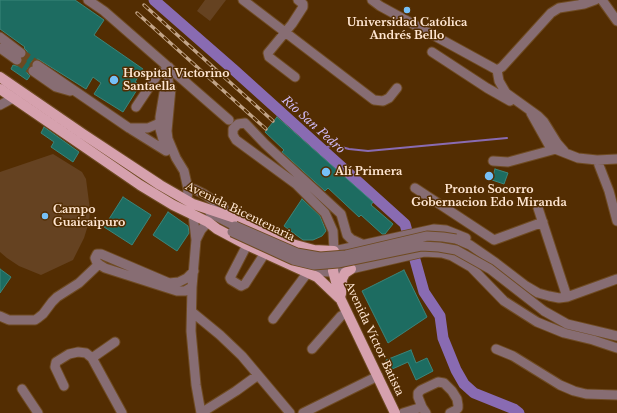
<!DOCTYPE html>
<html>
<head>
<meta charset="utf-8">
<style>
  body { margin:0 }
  canvas { display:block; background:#532d02 }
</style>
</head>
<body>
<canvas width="617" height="413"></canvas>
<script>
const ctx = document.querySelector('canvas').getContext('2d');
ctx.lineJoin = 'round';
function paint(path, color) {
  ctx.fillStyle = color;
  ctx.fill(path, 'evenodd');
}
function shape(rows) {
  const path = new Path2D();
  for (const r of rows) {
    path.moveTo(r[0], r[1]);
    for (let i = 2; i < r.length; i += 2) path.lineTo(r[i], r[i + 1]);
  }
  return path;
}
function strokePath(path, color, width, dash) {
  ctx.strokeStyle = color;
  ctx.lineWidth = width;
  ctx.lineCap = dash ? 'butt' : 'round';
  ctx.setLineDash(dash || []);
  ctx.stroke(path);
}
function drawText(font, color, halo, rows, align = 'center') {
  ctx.font = font + ' "Libre Baskerville",serif';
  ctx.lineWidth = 3;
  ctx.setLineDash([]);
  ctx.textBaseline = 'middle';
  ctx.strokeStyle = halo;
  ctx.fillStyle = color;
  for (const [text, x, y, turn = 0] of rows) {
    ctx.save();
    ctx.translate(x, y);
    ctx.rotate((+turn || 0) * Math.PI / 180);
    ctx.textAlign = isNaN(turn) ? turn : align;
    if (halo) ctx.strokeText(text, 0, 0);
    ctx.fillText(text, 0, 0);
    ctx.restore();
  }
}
paint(shape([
  [205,0,226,0,210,21,197,11],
  [53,154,82,172,86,179,90,210,89,222,84,238,73,260,41,275,19,266,7,258,0,252,0,172]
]), '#654221');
strokePath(shape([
  [321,149,334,145,349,149,368,151,507,138]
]), '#896bb2', 2);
strokePath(shape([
  [154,0,234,70,405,224,424,292,440,316,443,338,456,370,464,384,474,393,514,409,519,413]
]), '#896bb2', 11);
const building = shape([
  [0,0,75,0,104,20,94,35,143,69,135,82,140,85,123,112,94,94,101,83,93,77,86,89,38,59,32,61,31,65,28,68,27,73,30,76,27,80,11,69,13,65,17,66,22,64,23,59,27,54,27,51,24,48,25,47,0,29,0,0],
  [277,117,373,202,371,205,393,224,385,234,382,234,361,215,359,217,328,188,325,191,282,152,284,150,265,132,277,117],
  [44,127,79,152,73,162,51,147,54,142,41,133,44,127],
  [495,169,508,173,504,184,492,180,495,169],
  [123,197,151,215,132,245,104,227,123,197],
  [302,199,320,216,326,231,322,236,313,240,303,240,284,226,302,199],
  [168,212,188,226,189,233,177,251,153,235,168,212],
  [0,269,11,277,0,293,0,269],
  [404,270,427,317,388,343,362,291,404,270],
  [411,350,416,363,427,358,433,371,416,380,408,362,390,370,386,360,411,350]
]);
paint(building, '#1d6c61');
strokePath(building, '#3b857a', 1);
strokePath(shape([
  [21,53,37,65],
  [17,60,33,71]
]), '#6d4921', 9, [9, 4.5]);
const minor = shape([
  [88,0,104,11,229,120],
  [243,0,374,100,383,101,389,98,397,88],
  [372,0,380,6,497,70,499,81,506,93,538,116,544,122,557,143,564,151],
  [602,0,617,21],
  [584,4,595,0],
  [0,37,21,53],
  [0,48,17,60],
  [432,52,487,88,510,101],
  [37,65,129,128,166,151],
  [169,67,168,82,171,88,167,131,168,139,176,158,184,171,188,189,187,200],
  [497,70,502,67,551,13,559,8,584,4,583,0],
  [33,71,56,87,70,91],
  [295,77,269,57,268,53,292,24,303,7,303,4,298,0],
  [0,105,13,98,17,93],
  [136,107,158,74,169,69],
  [531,113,550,147,578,158,597,160,617,159],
  [129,128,148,128,164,121],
  [164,143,160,129,160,117,165,87,168,82],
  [597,160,609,191,617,221],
  [493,161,508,162,556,149],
  [415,188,494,240,543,222],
  [188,189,194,189,204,194,224,208],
  [538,208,567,297],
  [210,213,235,226],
  [193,215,196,240,192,287,191,331,196,385,201,413],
  [456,239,470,245,496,263,526,286,538,293,549,296,559,298,567,297,617,279],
  [196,240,201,230,208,222],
  [247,245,230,278,231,280,241,286,245,284,265,253],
  [334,251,333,231,325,213,296,184,236,140,233,135,233,129,238,124,245,123,265,144,341,214,347,235,351,239,362,244],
  [334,251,434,229,446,230,466,238],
  [307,271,328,272,351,269,424,252,442,253,452,256,471,267,504,301,537,322,564,333,593,340,617,348],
  [192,287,185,291,177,291,105,268,97,263,95,258,97,254,101,254,169,283,179,282,187,278,194,271],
  [544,311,567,324,617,336],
  [192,312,220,335,242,356,290,413],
  [0,316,9,320,35,320,38,318,43,314,52,302,57,297,79,283,99,264],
  [273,319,308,272],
  [312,349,341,316,347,313],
  [496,349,513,356,560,385,574,391,586,394,617,395],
  [92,358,115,342],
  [64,386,55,367,56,362,69,354,78,352,86,353,92,358,122,413],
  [22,389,38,413],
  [422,407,418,397,418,393,421,390,438,382,444,383,452,391,457,399,458,405,458,408,456,410,450,413],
  [201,413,236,391,258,375],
  [303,413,378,376],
  [403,413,422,407,426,413]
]);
const major = shape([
  [0,77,83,134,160,185,193,204,238,219,292,244,314,250,334,251,333,271,341,300,395,413],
  [0,89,140,185,173,205,208,222,217,229,247,245,317,277,339,298],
  [341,294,342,279,345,273,351,269]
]);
strokePath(minor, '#6f4b23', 11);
strokePath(major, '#6f4b23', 12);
strokePath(minor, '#876d73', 9);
strokePath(major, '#d6a1ae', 10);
const rail = shape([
  [144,5,273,121],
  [137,13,266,129]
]);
strokePath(rail, '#c2a488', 3.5);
strokePath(rail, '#532d02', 2, [6]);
const minorBridge = shape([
  [235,226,297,253,320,257,346,255,427,236,443,237,456,239],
  [232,232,293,260,314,265,338,263,421,246,439,247,456,250,490,269,544,311]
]);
strokePath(minorBridge, '#6f4b23', 11, []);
strokePath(minorBridge, '#876d73', 9);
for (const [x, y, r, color] of [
  [407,10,4,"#76c0f7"],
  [114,80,5,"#76c0f7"],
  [326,172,5,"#76c0f7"],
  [489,176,5,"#76c0f7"],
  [45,216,4,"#76c0f7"]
]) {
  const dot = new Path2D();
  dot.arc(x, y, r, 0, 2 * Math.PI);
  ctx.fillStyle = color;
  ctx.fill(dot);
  strokePath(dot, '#532d02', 1.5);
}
drawText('bold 11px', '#ffe6d2', '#532d02', [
  ["Universidad Católica",407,23,"center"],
  ["Andrés Bello",407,36,"center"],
  ["Hospital Victorino",123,74],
  ["Santaella",123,87],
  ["Alí Primera",335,172],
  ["Pronto Socorro",489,190,"center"],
  ["Gobernacion Edo Miranda",489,203,"center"],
  ["Campo",53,210],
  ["Guaicaipuro",53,223]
], 'left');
drawText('11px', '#ffe6d2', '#532d02', [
  ["Avenida Bicentenaria",240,212,26],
  ["Avenida Víctor Batista",374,339,65]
]);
drawText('italic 12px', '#ceb8f2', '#532d02', [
  ["Río San Pedro",313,125,42]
]);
</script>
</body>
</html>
